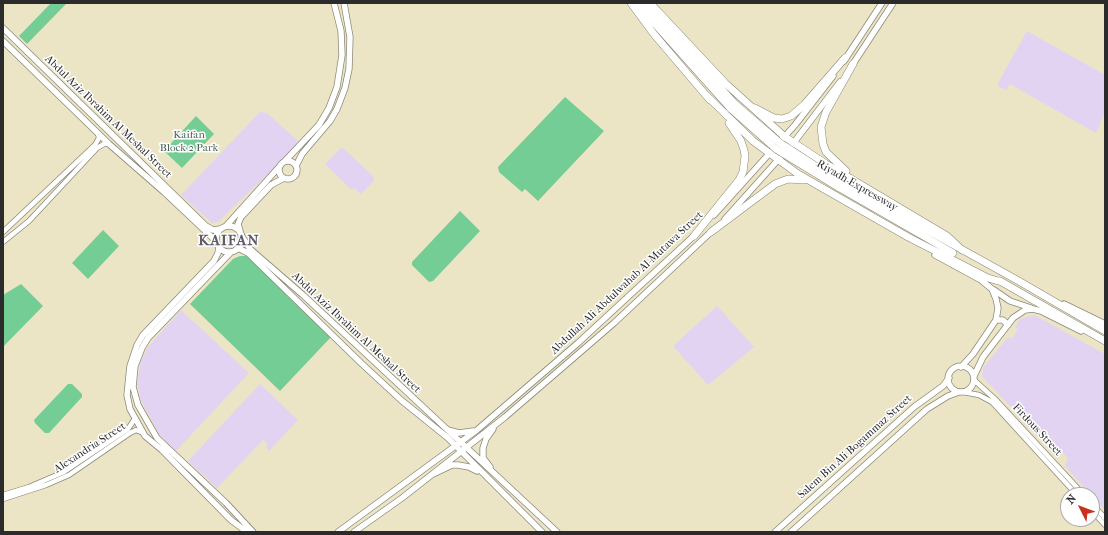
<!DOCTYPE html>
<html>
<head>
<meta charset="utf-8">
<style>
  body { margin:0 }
  #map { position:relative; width:1108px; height:535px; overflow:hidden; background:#ebe5c5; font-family:"IM FELL French Canon",serif }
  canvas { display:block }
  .frame { position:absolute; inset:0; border:4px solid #2b2b2b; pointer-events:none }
  .north { position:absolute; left:1060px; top:487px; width:40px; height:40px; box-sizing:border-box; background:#fff; border:1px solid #aaa; border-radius:50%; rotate:312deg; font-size:11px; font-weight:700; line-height:16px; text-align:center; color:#2b2b2b }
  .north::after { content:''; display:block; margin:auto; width:14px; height:18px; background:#c8321e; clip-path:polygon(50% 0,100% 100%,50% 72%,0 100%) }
</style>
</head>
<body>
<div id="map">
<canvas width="1108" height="535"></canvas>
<div class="frame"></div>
<div class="north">N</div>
</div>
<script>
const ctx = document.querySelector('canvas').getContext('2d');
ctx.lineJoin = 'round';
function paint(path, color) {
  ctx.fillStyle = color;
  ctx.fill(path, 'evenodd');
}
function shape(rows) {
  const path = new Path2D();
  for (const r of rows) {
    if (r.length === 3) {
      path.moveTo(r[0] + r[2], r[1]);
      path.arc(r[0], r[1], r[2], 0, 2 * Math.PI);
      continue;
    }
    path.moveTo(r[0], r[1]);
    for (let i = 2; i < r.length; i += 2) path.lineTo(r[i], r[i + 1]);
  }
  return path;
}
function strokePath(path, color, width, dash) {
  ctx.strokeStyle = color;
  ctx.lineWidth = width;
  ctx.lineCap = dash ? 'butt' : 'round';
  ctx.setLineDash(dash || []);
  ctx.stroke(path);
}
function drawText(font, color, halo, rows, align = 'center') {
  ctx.font = font + ' "IM FELL French Canon",serif';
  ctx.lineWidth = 3;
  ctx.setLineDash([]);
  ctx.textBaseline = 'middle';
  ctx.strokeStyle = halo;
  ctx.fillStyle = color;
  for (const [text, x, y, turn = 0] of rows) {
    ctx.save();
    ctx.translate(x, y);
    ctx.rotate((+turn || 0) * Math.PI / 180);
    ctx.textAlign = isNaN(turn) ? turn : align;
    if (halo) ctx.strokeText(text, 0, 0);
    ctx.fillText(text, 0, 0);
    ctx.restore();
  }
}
paint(shape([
  [1027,31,1105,75,1105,112,1096,133,1010,84,1006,90,997,85],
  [260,112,267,113,297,140,297,147,275,170,268,174,218,222,212,223,181,195],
  [342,147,374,177,374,181,361,194,354,188,352,190,325,164],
  [717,306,754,347,708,385,673,346],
  [181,310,249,373,176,451,159,434,153,422,141,401,137,382,141,361,148,347],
  [1034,315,1105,354,1105,511,1065,466,1068,458,1062,452,1055,455,982,376,983,368,1008,337,1012,339,1018,329,1015,328,1020,319],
  [260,384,298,420,269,451,266,447,268,445,263,440,217,488,188,461]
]), '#e3d3f2');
paint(shape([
  [51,3,67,3,27,44,19,36],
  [565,97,604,131,538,201,525,189,522,192,499,172,498,167],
  [196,116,214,134,182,168,164,151],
  [460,211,480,231,433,281,429,282,412,265,412,262],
  [103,230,119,246,88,279,72,263],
  [240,256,248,256,331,337,280,391,190,304,233,259],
  [21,284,43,306,3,347,3,295],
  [68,384,72,384,82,394,82,397,49,433,45,433,35,423,34,420]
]), '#74cd94');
const minor = shape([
  [3,232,95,145,99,138,98,133],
  [3,242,29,221,97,148,104,144,109,144],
  [974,380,996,400,1084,495],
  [963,392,979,395,992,402,1077,495],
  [3,495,29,487,64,472,128,429,134,420],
  [3,499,46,485,69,475,130,433,136,430,141,432],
  [1092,504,1105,518],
  [1092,511,1105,525]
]);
const major = shape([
  [3,28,206,226,213,230,220,229],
  [3,41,109,144,164,192,216,241],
  [844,61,882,3],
  [851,67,893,3],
  [792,145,840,82],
  [285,161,319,125,329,108,337,87,342,55,341,31,334,3],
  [288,170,9],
  [296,166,302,154,330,121,337,109,345,88,349,69,350,37,344,3],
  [714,215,795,125,833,76],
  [725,219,786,151],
  [229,239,13],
  [226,226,280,166],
  [240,231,238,224,241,217,271,185,284,178],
  [241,235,250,249,303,295,557,532],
  [219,247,218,253,214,261,143,335,137,345,130,366,127,395,130,409,145,436,162,450,231,520,247,532],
  [238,248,248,253,361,363,401,400,448,438,542,532],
  [231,252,148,338,142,348,135,366,133,387,138,405,157,438,226,503,253,532],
  [935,255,981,280,992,289,996,299,998,308,996,320,973,354,961,367],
  [994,290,1010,301,1031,308],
  [1064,304,1105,324],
  [996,320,1003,320,1008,325],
  [961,379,13],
  [974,376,983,357,1013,318,1025,310,1033,309,1041,311,1081,331],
  [448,430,459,433,473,431],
  [490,467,483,458,483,448,486,439,493,429],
  [433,474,452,465,458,465,469,467,477,471],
  [338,532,477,430,578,343,697,233],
  [354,532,402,498,505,417,614,323,713,230],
  [775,532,914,407,943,386,949,378],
  [791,532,927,409,948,396,959,392]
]);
const highway = shape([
  [631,3,653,33,710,100],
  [644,3,735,104],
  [650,3,725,83,785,137,826,164,947,236,962,250],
  [639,6,731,109],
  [707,96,753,141,798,174,908,237,988,278,1002,282],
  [755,108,774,118,782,119,791,116,804,105,845,58],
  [846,171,826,152,823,144,821,127,826,112,853,64],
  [842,183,1017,280,1105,331],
  [838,187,953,253],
  [711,232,775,184,788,179,804,180],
  [694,236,739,180,743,172,745,156,744,150,741,141,729,123],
  [1000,281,1105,341]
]);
strokePath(minor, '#8b8878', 6);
strokePath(major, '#8b8878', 7);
strokePath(highway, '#8b8878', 8);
strokePath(minor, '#fff', 4.5);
strokePath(major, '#fff', 5.5);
strokePath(highway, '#fff', 7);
const highwayBridge = shape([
  [735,104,780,143,842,183],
  [731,109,776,149,838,187]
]);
strokePath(highwayBridge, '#8b8878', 8, []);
strokePath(highwayBridge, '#fff', 7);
drawText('11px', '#2b2b2b', '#fff', [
  ["Abdul Aziz Ibrahim Al Meshal Street",108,117,44],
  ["Riyadh Expressway",857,186,30],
  ["Abdullah Ali Abdulwahab Al-Mutawa Street",627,283,-43],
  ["Abdul Aziz Ibrahim Al Meshal Street",356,333,43],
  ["Firdous Street",1037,430,47],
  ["Salem Bin Ali Bogammaz Street",855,447,-42],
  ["Alexandria Street",90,448,-33]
]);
drawText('11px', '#456450', '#fff', [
  ["Kaifan",189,135],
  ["Block 2 Park",189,148]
]);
ctx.letterSpacing = '1px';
drawText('bold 15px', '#5f5a6a', '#fff', [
  ["KAIFAN",229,241]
]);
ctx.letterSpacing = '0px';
</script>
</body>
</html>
